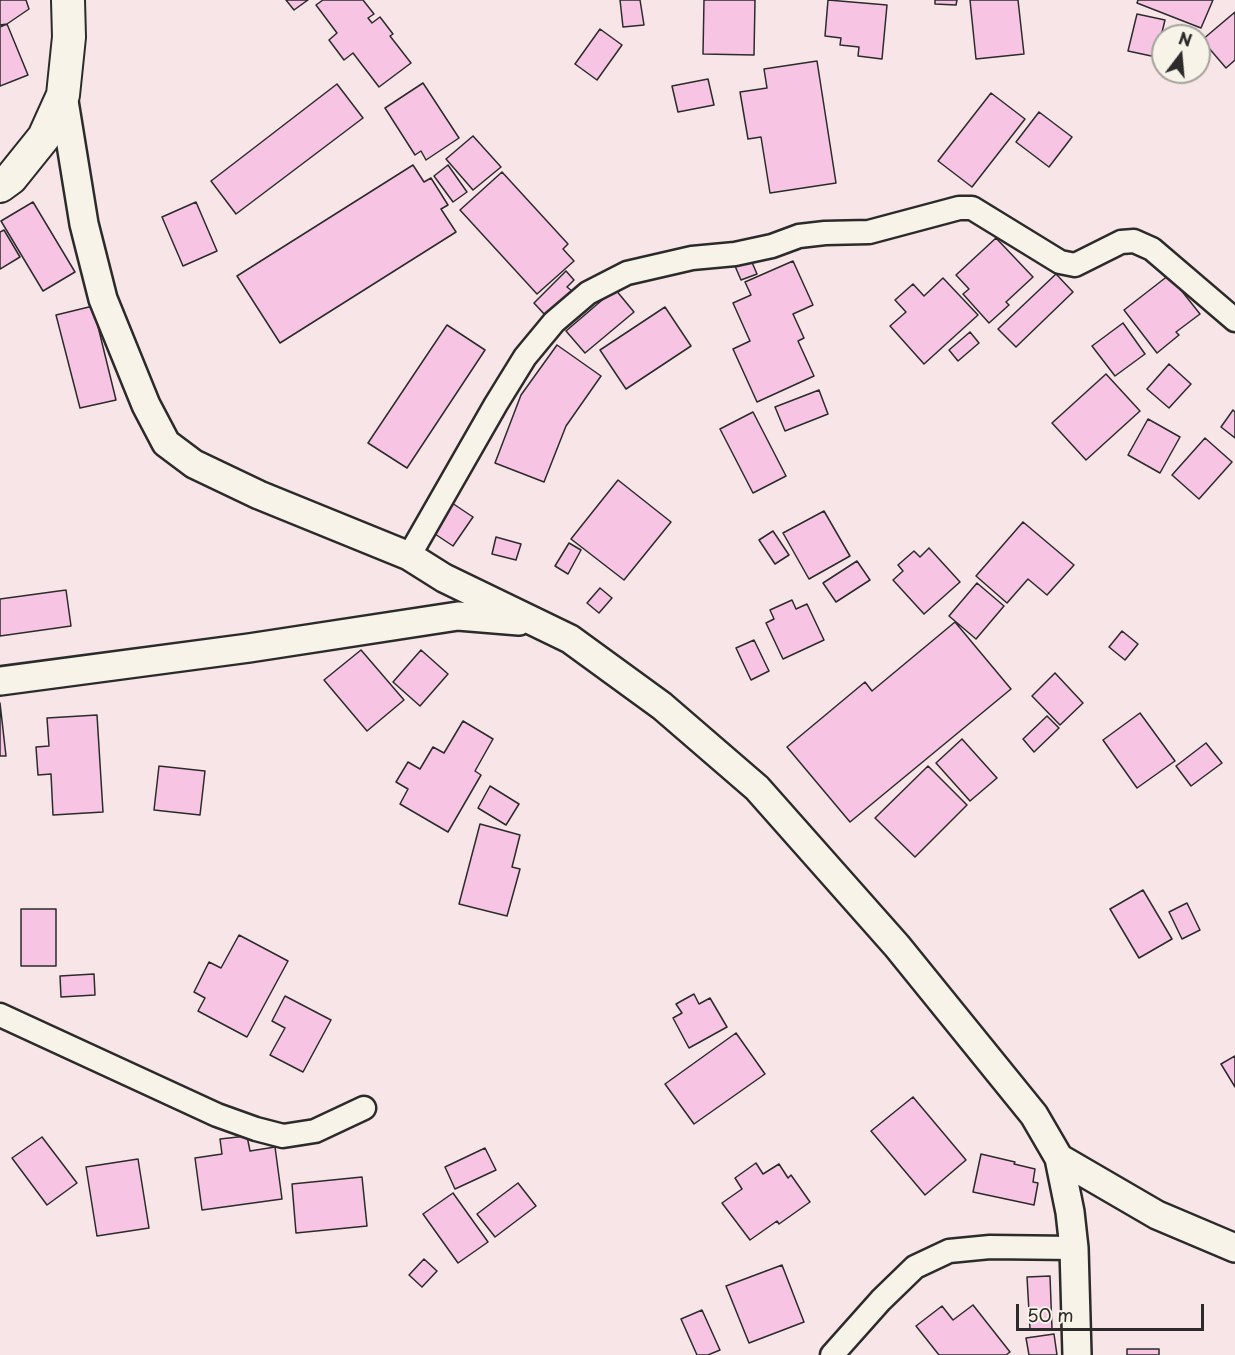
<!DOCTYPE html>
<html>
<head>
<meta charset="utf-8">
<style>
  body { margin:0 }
  #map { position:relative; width:1235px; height:1355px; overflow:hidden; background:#f7e5e7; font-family:"Playpen Sans",sans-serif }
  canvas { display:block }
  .north { position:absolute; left:1151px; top:24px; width:60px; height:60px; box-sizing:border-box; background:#f7f3e8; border:2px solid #a5a39c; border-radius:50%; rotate:16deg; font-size:16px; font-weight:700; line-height:24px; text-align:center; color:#2b2b2b }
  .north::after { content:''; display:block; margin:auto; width:21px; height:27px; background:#2b2b2b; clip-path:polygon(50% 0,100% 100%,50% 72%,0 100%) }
  .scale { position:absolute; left:1016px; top:1304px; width:188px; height:27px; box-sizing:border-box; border:3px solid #2b2b2b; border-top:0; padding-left:8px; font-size:18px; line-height:21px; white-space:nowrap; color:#2b2b2b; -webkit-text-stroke:4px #f7f3e8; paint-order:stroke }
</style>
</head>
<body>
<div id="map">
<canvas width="1235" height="1355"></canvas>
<div class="north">N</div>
<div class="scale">50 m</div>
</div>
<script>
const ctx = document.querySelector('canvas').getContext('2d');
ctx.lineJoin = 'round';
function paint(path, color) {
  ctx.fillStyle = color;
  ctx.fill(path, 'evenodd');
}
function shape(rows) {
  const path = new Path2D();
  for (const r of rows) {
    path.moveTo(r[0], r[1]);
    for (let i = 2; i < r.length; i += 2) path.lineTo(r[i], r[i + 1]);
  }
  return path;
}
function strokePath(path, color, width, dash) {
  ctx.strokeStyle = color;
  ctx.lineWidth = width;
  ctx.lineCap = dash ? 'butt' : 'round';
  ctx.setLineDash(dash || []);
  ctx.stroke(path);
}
const building = shape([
  [0,0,26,0,29,9,7,24,0,25,0,0],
  [286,0,308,0,294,10,286,0],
  [323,0,363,0,374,14,368,18,372,23,380,17,393,34,390,36,411,63,379,87,353,53,344,60,329,40,337,33,316,5,323,0],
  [620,0,640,0,644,25,623,27,620,0],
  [704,0,755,0,754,55,703,54,704,0],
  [828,0,887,5,882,59,858,56,859,47,840,45,841,38,825,36,828,0],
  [935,0,957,0,956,5,935,4,935,0],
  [970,0,1018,0,1024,54,976,59,970,0],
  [1138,0,1213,0,1201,28,1137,3,1138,0],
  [1235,12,1235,60,1226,68,1202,40,1235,12],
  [1137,14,1165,20,1156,57,1128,51,1137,14],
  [7,24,28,75,0,86,0,27,7,24],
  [600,29,622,45,597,80,575,64,600,29],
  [817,61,836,183,770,193,761,137,748,139,740,92,767,88,764,69,817,61],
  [708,79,714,105,678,112,672,86,708,79],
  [423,83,459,138,426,160,421,151,415,155,385,108,423,83],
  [337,84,363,118,236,214,211,181,337,84],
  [991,93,1025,119,972,187,938,161,991,93],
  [1039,112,1072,137,1049,167,1016,142,1039,112],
  [473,136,501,167,473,190,446,159,473,136],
  [413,165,424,182,431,178,448,205,441,209,456,232,280,343,237,276,413,165],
  [448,165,467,192,453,202,434,176,448,165],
  [502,172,568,244,563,249,574,261,537,294,460,210,502,172],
  [33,202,75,272,43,291,1,221,33,202],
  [196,202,217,251,183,266,162,217,196,202],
  [4,230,20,257,0,269,0,232,4,230],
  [996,238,1033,277,1006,302,1009,305,989,323,963,294,969,289,956,275,996,238],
  [751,260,757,274,741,280,735,266,751,260],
  [793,261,813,305,793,314,804,338,798,341,814,376,757,402,733,349,750,341,733,303,751,295,745,282,793,261],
  [566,271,574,280,567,287,572,291,546,316,534,303,566,271],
  [1056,274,1073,292,1016,347,998,329,1056,274],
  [1169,275,1200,314,1176,332,1179,335,1157,353,1124,310,1169,275],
  [943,278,978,315,924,364,890,326,906,312,895,300,913,284,924,296,943,278],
  [615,289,634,312,585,353,566,331,615,289],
  [93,306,116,400,80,408,56,315,93,306],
  [665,307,691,346,626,389,600,350,665,307],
  [1123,323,1145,354,1115,376,1092,346,1123,323],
  [447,325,485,350,407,468,368,443,447,325],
  [970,332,979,343,958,361,949,350,970,332],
  [557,345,601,376,566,426,544,482,495,463,521,395,557,345],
  [1169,364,1191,384,1169,408,1147,389,1169,364],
  [1106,374,1140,411,1086,460,1052,423,1106,374],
  [819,390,828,414,785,431,775,407,819,390],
  [1233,410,1235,412,1235,438,1221,427,1233,410],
  [753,412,786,476,753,493,720,429,753,412],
  [1148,419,1180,437,1160,473,1128,455,1148,419],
  [1205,438,1232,462,1199,499,1172,475,1205,438],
  [618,480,671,522,624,580,571,539,618,480],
  [449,501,473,517,453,546,429,530,449,501],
  [824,511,850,556,809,579,783,533,824,511],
  [1023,522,1074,565,1047,595,1028,579,1007,603,976,576,1023,522],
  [773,531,789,555,775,564,759,540,773,531],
  [496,537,521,544,516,560,492,554,496,537],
  [569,543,581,550,568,574,555,566,569,543],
  [929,548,960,582,924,614,893,580,903,571,898,565,914,551,920,557,929,548],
  [857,561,870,580,836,602,823,583,857,561],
  [977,583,1004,606,976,639,949,616,977,583],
  [600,588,612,598,599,613,587,603,600,588],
  [66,590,71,626,0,636,0,599,66,590],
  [792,600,796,609,807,604,824,640,783,659,766,623,774,619,770,610,792,600],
  [955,622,1011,689,850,822,787,747,865,682,872,691,955,622],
  [1122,631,1138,644,1125,660,1109,647,1122,631],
  [754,640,769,671,751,680,736,648,754,640],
  [361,650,404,700,367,731,324,680,361,650],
  [421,650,448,674,420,706,393,682,421,650],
  [1055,673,1083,703,1060,725,1032,696,1055,673],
  [0,703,6,756,0,756,0,703],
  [1140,713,1175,761,1137,788,1103,740,1140,713],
  [97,715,103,812,53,815,51,774,38,775,36,747,49,746,47,718,97,715],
  [1047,716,1059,728,1034,752,1023,739,1047,716],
  [463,721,493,739,475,771,481,775,448,832,400,804,408,789,396,782,408,762,420,769,433,747,444,753,463,721],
  [962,739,997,778,970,801,936,763,962,739],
  [1206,743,1222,763,1191,786,1176,766,1206,743],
  [159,766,205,771,200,815,154,810,159,766],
  [928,766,967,805,915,857,875,818,928,766],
  [490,786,519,804,506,825,478,808,490,786],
  [480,824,520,835,512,867,520,869,507,916,459,904,480,824],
  [1143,890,1172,939,1139,958,1110,909,1143,890],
  [1187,903,1200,930,1182,939,1169,912,1187,903],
  [21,909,56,909,56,966,21,966,21,909],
  [239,935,288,961,247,1037,198,1011,205,998,194,992,209,962,221,968,239,935],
  [94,974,95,995,61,997,60,976,94,974],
  [694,994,699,1004,710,998,727,1027,689,1048,673,1018,682,1013,676,1004,694,994],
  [285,996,331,1020,303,1072,270,1055,285,1028,272,1021,285,996],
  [736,1033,765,1074,694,1124,665,1084,736,1033],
  [1235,1056,1235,1087,1221,1064,1235,1056],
  [913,1097,966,1160,925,1195,871,1131,913,1097],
  [247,1136,250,1151,275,1147,282,1199,202,1210,195,1158,222,1154,220,1139,247,1136],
  [42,1137,77,1183,47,1205,12,1158,42,1137],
  [485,1148,496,1170,455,1189,445,1167,485,1148],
  [981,1154,1015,1162,1014,1164,1035,1169,1033,1182,1038,1183,1034,1205,973,1192,981,1154],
  [138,1159,149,1228,97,1236,86,1167,138,1159],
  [756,1163,763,1174,779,1164,788,1178,791,1175,810,1202,779,1224,777,1221,750,1240,722,1203,742,1189,735,1178,756,1163],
  [362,1177,367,1226,296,1233,292,1184,362,1177],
  [518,1183,536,1206,495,1237,477,1214,518,1183],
  [453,1193,488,1242,458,1263,423,1214,453,1193],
  [424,1259,437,1271,422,1287,409,1275,424,1259],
  [782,1265,804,1322,749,1343,726,1286,782,1265],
  [1050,1276,1052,1329,1030,1329,1027,1277,1050,1276],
  [973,1305,1010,1352,1006,1355,939,1355,916,1326,942,1306,953,1320,973,1305],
  [702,1310,720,1350,708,1355,697,1355,681,1319,702,1310],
  [1054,1334,1057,1355,1029,1355,1026,1338,1054,1334],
  [1127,1349,1159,1349,1159,1355,1127,1355,1127,1349]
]);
paint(building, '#f7c4e4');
strokePath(building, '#2b2b2b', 1.5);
const minor = shape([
  [409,556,496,404,525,357,554,322,588,293,627,273,692,258,735,254,772,246,799,236,825,233,869,232,959,208,972,208,1060,262,1075,265,1121,242,1134,241,1152,249,1235,320],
  [0,1015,217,1115,256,1129,283,1136,315,1131,364,1108],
  [832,1355,881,1300,915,1267,949,1251,990,1247,1074,1248]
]);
const tertiary = shape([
  [63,95,84,224,103,299,146,405,166,443,194,464,259,495,409,556,444,578,570,639,662,706,757,788,897,946,1034,1115,1059,1158,1070,1212,1074,1248,1077,1355],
  [0,681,249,648,458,616,519,621],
  [1059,1158,1157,1215,1235,1248]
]);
const secondary = shape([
  [0,186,11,178,44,137,63,95,69,37,68,0]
]);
strokePath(minor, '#2b2b2b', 27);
strokePath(tertiary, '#2b2b2b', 32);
strokePath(secondary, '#2b2b2b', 36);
strokePath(minor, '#f7f3e8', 22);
strokePath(tertiary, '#f7f3e8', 27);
strokePath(secondary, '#f7f3e8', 32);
</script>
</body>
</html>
